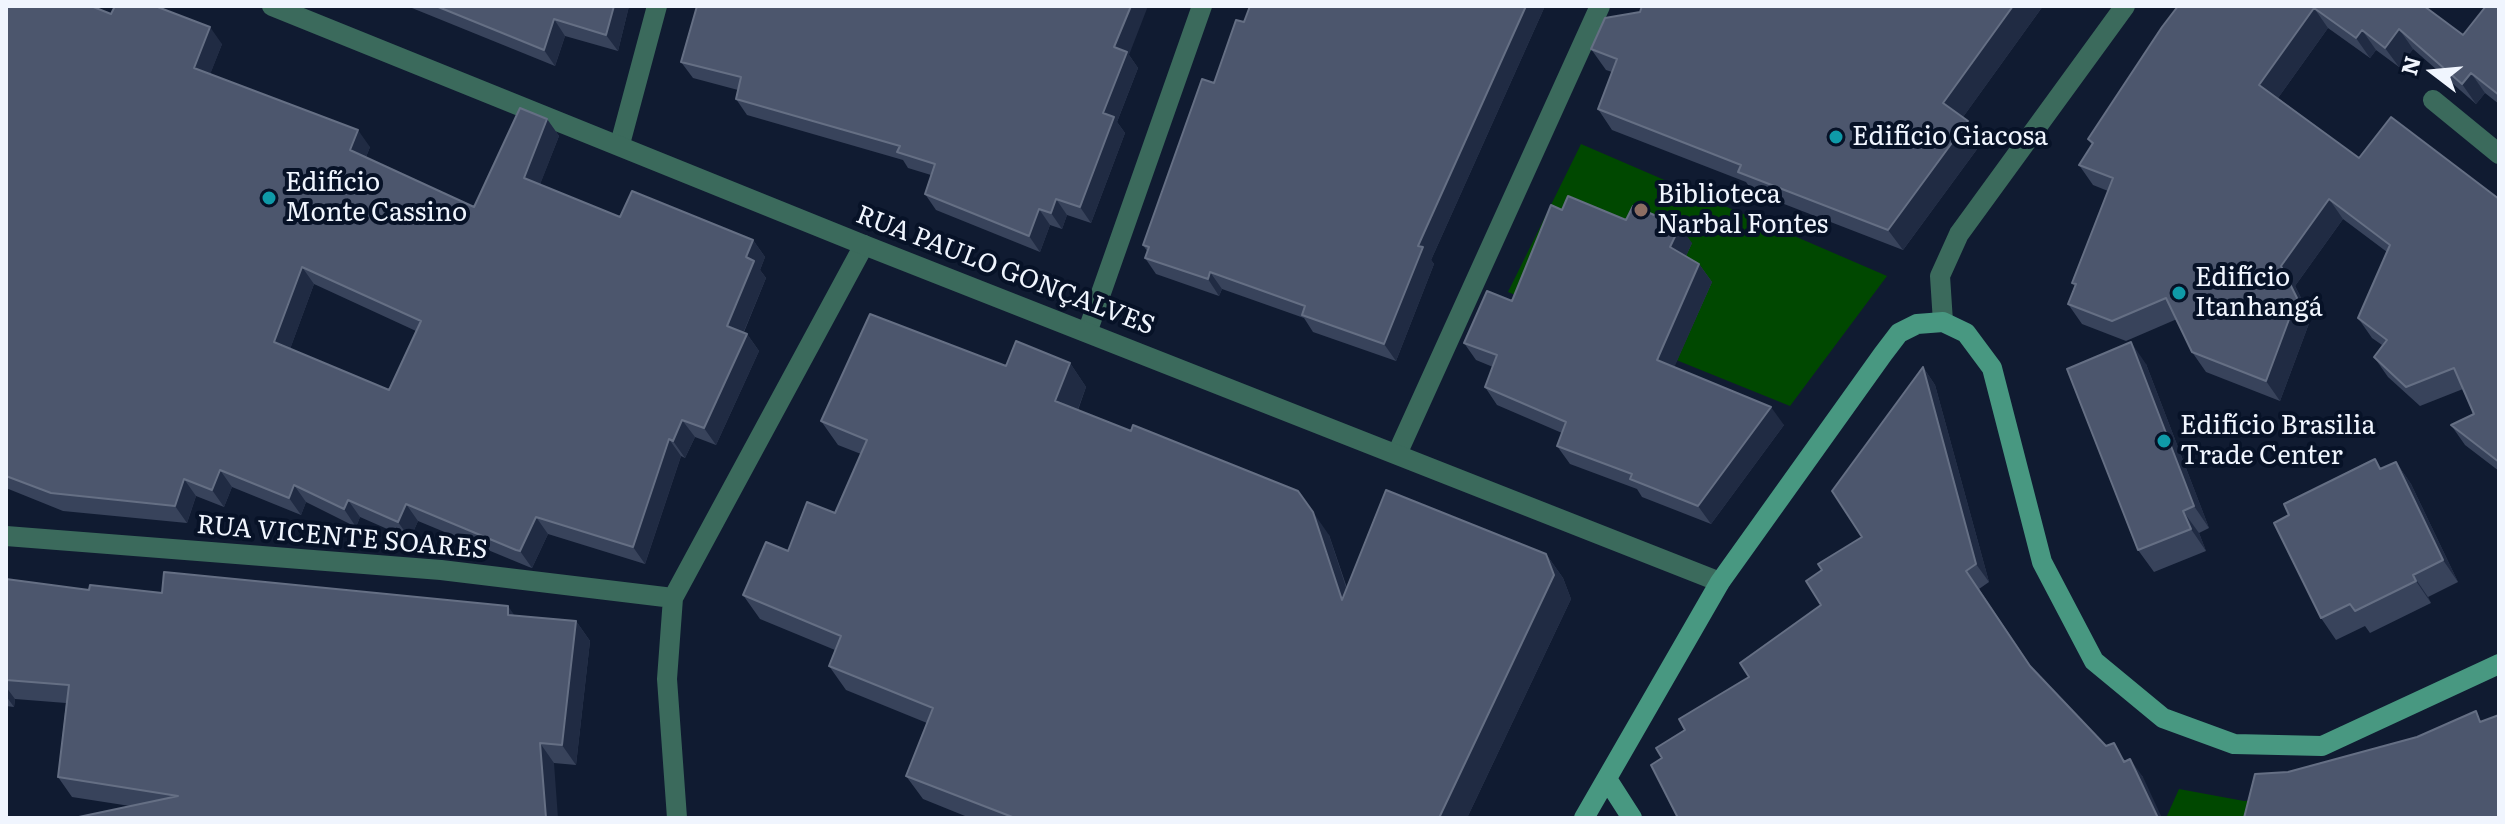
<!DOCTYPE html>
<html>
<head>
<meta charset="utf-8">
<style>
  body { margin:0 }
  #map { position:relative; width:2505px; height:824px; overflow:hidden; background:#101b31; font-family:Literata,serif }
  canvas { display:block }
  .frame { position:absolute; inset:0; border:8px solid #f0f5fe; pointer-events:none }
  .north { position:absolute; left:2393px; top:32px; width:80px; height:80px; -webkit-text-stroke:6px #071227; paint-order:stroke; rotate:286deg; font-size:22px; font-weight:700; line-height:32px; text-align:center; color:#f0f5fe }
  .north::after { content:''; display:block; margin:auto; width:28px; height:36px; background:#f0f5fe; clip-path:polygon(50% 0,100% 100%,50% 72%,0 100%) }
</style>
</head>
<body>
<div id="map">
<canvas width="2505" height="824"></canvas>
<div class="frame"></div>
<div class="north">N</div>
</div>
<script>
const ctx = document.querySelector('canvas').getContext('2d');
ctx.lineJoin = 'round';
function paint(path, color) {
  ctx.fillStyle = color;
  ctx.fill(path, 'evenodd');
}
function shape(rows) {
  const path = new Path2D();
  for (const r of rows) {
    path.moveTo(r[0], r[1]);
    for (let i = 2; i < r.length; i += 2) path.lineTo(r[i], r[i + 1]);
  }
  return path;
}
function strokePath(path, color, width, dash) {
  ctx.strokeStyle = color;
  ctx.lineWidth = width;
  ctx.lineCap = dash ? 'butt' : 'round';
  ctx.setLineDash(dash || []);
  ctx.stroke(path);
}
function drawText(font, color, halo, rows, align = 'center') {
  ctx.font = font + ' Literata,serif';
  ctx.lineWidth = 8;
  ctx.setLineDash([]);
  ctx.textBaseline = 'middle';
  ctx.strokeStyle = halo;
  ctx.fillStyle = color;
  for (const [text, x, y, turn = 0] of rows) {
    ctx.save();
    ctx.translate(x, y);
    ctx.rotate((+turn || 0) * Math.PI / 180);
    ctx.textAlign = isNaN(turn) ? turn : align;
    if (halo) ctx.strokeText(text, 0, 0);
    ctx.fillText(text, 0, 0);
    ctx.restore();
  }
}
paint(shape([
  [1581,144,1887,276,1790,406,1508,292],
  [2179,789,2244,801,2273,799,2268,818,2166,818]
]), '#004800');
strokePath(shape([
  [2433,100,2499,154],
  [620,144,657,6],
  [1943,322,1940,276,1959,234,2125,6],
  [1088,330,1202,6],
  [1397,454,1600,6],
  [6,536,441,570,673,598],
  [677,818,667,679,673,598,864,245]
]), '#3b6a5c', 20);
strokePath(shape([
  [272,6,864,245,1720,582]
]), '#3b6a5c', 20);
strokePath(shape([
  [1607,779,1632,818],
  [1584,818,1720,582,1883,354,1899,333,1917,324,1943,322,1966,333,1992,368,2042,562,2094,661,2163,718,2234,744,2322,746,2499,664]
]), '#489881', 20);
paint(shape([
  [6,6,111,14,222,44,210,74,370,147,366,157,474,207,547,119,559,136,540,184,620,217,753,240,765,257,760,270,766,278,744,332,747,334,759,351,716,445,695,437,685,458,681,456,645,564,548,534,532,568,529,567,418,521,410,539,360,517,356,527,306,502,301,515,232,487,224,507,196,496,187,523,63,511,6,488],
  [314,284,416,331,389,390,290,349],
  [407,6,629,6,618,51,565,36,555,66],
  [1250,6,1545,6,1431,260,1434,264,1396,361,1313,332,1304,318,1222,289,1219,296,1156,274,1145,258,1147,251,1143,245,1214,83,1244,22],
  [1642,6,2043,6,1963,117,1983,141,1903,250,1753,192,1746,182,1612,130,1598,109,1612,72,1606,70,1591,49,1640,12],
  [2178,6,2424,6,2463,35,2499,6,2499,104,2485,93,2476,104,2413,49,2399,67,2376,50,2370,58,2328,28,2278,98,2359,158,2499,199,2499,471,2465,445,2451,425,2474,414,2463,389,2420,406,2388,377,2374,357,2382,345,2372,338,2358,318,2387,252,2343,219,2295,286,2311,318,2280,401,2206,372,2192,352,2177,319,2126,341,2082,324,2068,304,2075,286,2072,283,2108,191,2093,185,2079,165,2092,145,2088,139],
  [1129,55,1138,68,1117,122,1125,133,1091,223,1067,215,1062,229,1050,225,1040,252,936,210,925,194,931,175,908,168,903,160,747,115,736,99,738,90,693,78,681,62],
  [1562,210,1626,220,1692,243,1686,256,1699,264,1712,282,1674,367,1784,425,1711,524,1642,497,1637,489,1570,464,1557,446,1562,433,1497,405,1485,387,1493,367,1476,360,1464,343,1512,301],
  [1070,363,1086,387,1078,410,1329,535,1347,588,1546,554,1563,578,1571,599,1467,818,970,818,923,799,906,776,927,723,846,690,829,666,835,650,760,619,743,595,788,551,835,513,861,454,838,445,821,421,1006,366],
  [2146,364,2209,528,2199,533,2206,551,2154,572,2138,550],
  [1923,367,1935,385,1989,582,1979,589,2032,668,2106,746,2126,761,2143,777,1662,758,1685,730,1749,677,1821,605,1822,570,1862,537],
  [2396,462,2411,484,2458,582,2428,597,2431,603,2370,633,2365,626,2336,640,2321,618,2382,469],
  [6,579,89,590,162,593,515,616,576,621,590,641,576,765,554,763,130,806,72,797,58,777,66,703,15,699,14,707,6,706]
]), '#38435b');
paint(shape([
  [614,6,629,6,618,51,606,35],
  [1131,6,1148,6,1129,55,1138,68,1117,122,1125,133,1091,223,1080,207,1103,113,1114,47],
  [1526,6,1545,6,1431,260,1434,264,1396,361,1384,344,1418,246],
  [2013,6,2043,6,1958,124,1943,103],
  [2314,8,2328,28,2273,105,2259,85],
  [554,19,565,36,555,66,544,50],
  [210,27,222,44,206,85,194,68],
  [2399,29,2413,49,2399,67,2385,48],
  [2362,30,2376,50,2370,58,2356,38],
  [2471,73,2485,93,2476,104,2462,84],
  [547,119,559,136,536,195,524,178],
  [1968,121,1983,141,1903,250,1888,230],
  [358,130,370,147,362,167,350,150],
  [1056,199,1067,215,1062,229,1051,213],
  [2329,199,2343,219,2295,286,2311,318,2280,401,2266,381,2281,266],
  [1039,209,1050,225,1040,252,1029,236],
  [1680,226,1692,243,1682,265,1670,247],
  [753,240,765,257,760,270,766,278,739,343,727,326,746,257],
  [1699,264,1712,282,1670,377,1657,360],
  [302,267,314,284,286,360,274,342],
  [1210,272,1222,289,1219,296,1208,279],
  [747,334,759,351,716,445,704,428],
  [2131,342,2146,364,2209,528,2194,506],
  [1070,363,1086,387,1072,425,1055,401],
  [1923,367,1935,385,1989,582,1976,564],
  [1771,407,1784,425,1711,524,1698,506],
  [682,420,695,437,685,458,673,441],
  [669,439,681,456,645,564,633,547],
  [2396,462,2411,484,2458,582,2443,560],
  [220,470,232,487,224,507,212,490],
  [184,479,196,496,187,523,175,506],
  [294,485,306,502,301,515,289,498],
  [348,500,360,517,356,527,344,509],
  [406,504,418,521,410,539,398,522],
  [2183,511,2199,533,2206,551,2191,529],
  [1313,512,1329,535,1358,624,1342,600],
  [536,517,548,534,532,568,520,551],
  [1546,554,1563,578,1571,599,1467,818,1439,818],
  [2413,575,2428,597,2431,603,2416,581],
  [508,606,522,626,508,615],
  [576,621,590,641,576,765,562,745],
  [6,687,15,699,14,707,6,696],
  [540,743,554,763,558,818,546,818],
  [2130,759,2143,777,2162,818,2158,818]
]), '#202b43');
const building = shape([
  [6,6,91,6,111,14,115,6,155,6,210,27,194,68,358,130,350,150,474,207,520,108,547,119,524,178,620,217,632,191,753,240,746,257,754,261,727,326,747,334,704,428,682,420,673,441,669,439,633,547,536,517,520,551,516,550,406,504,398,522,348,500,344,509,294,485,289,498,220,470,212,490,184,479,175,506,51,493,6,476,6,6],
  [302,267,421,321,389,390,274,342,302,267],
  [436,6,614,6,606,35,554,19,544,50,436,6],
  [697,6,1131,6,1114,47,1127,52,1103,113,1114,117,1080,207,1056,199,1051,213,1039,209,1029,236,925,194,935,164,897,152,900,146,736,99,741,77,681,62,697,6],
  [1250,6,1526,6,1418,246,1423,247,1384,344,1302,315,1305,306,1210,272,1208,279,1145,258,1149,247,1143,245,1202,79,1214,83,1236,20,1244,22,1250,6],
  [1642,6,2013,6,1943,103,1968,121,1888,230,1738,172,1741,165,1598,109,1617,59,1591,49,1605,18,1640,12,1642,6],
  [2178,6,2424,6,2463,35,2486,6,2499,6,2499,95,2471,73,2462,84,2399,29,2385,48,2362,30,2356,38,2314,8,2259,85,2359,158,2391,117,2499,199,2499,462,2451,425,2474,414,2454,368,2406,387,2374,357,2387,340,2358,318,2390,245,2329,199,2281,266,2297,298,2266,381,2192,352,2166,298,2112,321,2068,304,2076,284,2072,283,2113,178,2079,165,2093,143,2088,139,2162,27,2178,6],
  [1568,196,1626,220,1633,206,1680,226,1670,247,1699,264,1657,360,1771,407,1698,506,1630,479,1632,474,1557,446,1566,422,1485,387,1497,355,1464,343,1487,291,1512,301,1551,205,1562,210,1568,196],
  [870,314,1006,366,1016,341,1070,363,1055,401,1131,431,1133,425,1298,491,1313,512,1342,600,1386,490,1546,554,1554,575,1439,818,1015,818,906,776,933,708,829,666,841,636,743,595,766,542,788,551,807,502,835,513,867,440,821,421,870,314],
  [2131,342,2194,506,2183,511,2191,529,2138,550,2067,369,2131,342],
  [1923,367,1976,564,1966,571,2030,666,2106,746,2114,743,2124,762,2130,759,2158,818,1678,818,1651,765,1662,758,1656,748,1685,730,1679,719,1749,677,1740,663,1821,605,1806,581,1822,570,1818,564,1862,537,1832,491,1923,367],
  [2375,459,2380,469,2396,462,2443,560,2413,575,2416,581,2355,611,2350,604,2321,618,2274,523,2289,515,2284,504,2375,459],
  [164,572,508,606,508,615,576,621,562,745,540,743,546,818,74,818,178,796,58,777,69,685,6,680,6,579,89,590,90,585,162,593,164,572],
  [2476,711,2480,722,2499,715,2499,818,2244,818,2255,774,2288,772,2417,737,2476,711]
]);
paint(building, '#4c566d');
strokePath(building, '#656f84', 2);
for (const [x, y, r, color] of [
  [1836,137,8,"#0f9aa8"],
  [269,198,8,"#0f9aa8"],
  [1641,210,8,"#8d6e63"],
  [2179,293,8,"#0f9aa8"],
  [2164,441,8,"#0f9aa8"]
]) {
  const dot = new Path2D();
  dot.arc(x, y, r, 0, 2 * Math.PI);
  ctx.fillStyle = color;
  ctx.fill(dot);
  strokePath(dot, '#071227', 3);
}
drawText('26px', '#f0f5fe', '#071227', [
  ["Edifício Giacosa",1852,137],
  ["Edifício",285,183],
  ["Monte Cassino",285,213],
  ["Biblioteca",1657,195],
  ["Narbal Fontes",1657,225],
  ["Edifício",2195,278],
  ["Itanhangá",2195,308],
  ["Edifício Brasilia",2180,426],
  ["Trade Center",2180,456]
], 'left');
drawText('26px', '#f0f5fe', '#071227', [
  ["RUA PAULO GONÇALVES",1005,271,21],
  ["RUA VICENTE SOARES",342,538,5]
]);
</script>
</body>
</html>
